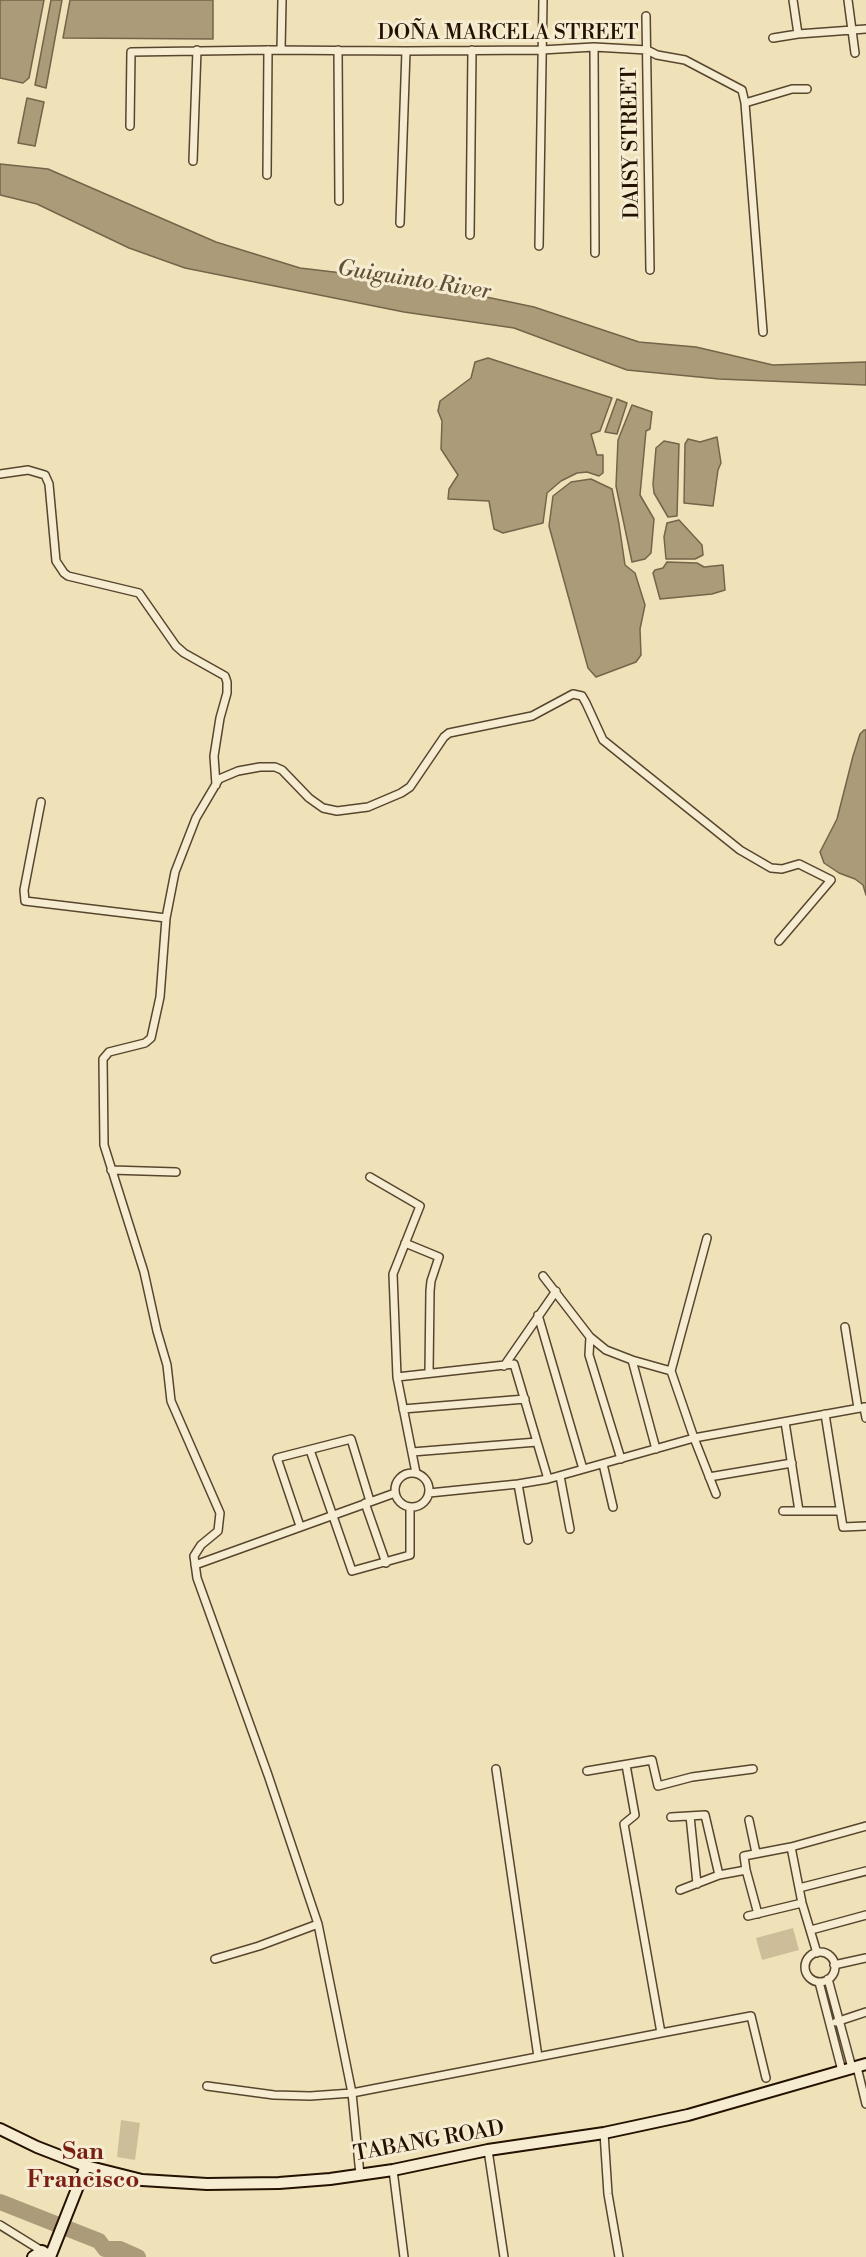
<!DOCTYPE html>
<html>
<head>
<meta charset="utf-8">
<style>
  body { margin:0 }
  canvas { display:block; background:#f0e2b8 }
</style>
</head>
<body>
<canvas width="866" height="2257"></canvas>
<script>
const ctx = document.querySelector('canvas').getContext('2d');
ctx.lineJoin = 'round';
function paint(path, color) {
  ctx.fillStyle = color;
  ctx.fill(path, 'evenodd');
}
function shape(rows) {
  const path = new Path2D();
  for (const r of rows) {
    if (r.length === 3) {
      path.moveTo(r[0] + r[2], r[1]);
      path.arc(r[0], r[1], r[2], 0, 2 * Math.PI);
      continue;
    }
    path.moveTo(r[0], r[1]);
    for (let i = 2; i < r.length; i += 2) path.lineTo(r[i], r[i + 1]);
  }
  return path;
}
function strokePath(path, color, width, dash) {
  ctx.strokeStyle = color;
  ctx.lineWidth = width;
  ctx.lineCap = dash ? 'butt' : 'round';
  ctx.setLineDash(dash || []);
  ctx.stroke(path);
}
function drawText(font, color, halo, rows, align = 'center') {
  ctx.font = font + ' "Libre Bodoni",serif';
  ctx.lineWidth = 6;
  ctx.setLineDash([]);
  ctx.textBaseline = 'middle';
  ctx.strokeStyle = halo;
  ctx.fillStyle = color;
  for (const [text, x, y, turn = 0] of rows) {
    ctx.save();
    ctx.translate(x, y);
    ctx.rotate((+turn || 0) * Math.PI / 180);
    ctx.textAlign = isNaN(turn) ? turn : align;
    if (halo) ctx.strokeText(text, 0, 0);
    ctx.fillText(text, 0, 0);
    ctx.restore();
  }
}
paint(shape([
  [793,1928,799,1950,762,1960,756,1938],
  [121,2120,140,2123,135,2160,117,2157]
]), '#cdbe99');
const water = shape([
  [0,0,44,0,29,78,23,83,0,78,0,0],
  [51,0,62,0,46,88,35,85,51,0],
  [70,0,213,0,213,39,63,38,70,0],
  [27,98,44,102,35,146,18,143,27,98],
  [0,164,48,169,216,242,300,268,410,281,534,307,639,342,696,347,773,365,866,362,866,385,719,379,627,370,514,328,404,312,185,268,129,248,37,204,0,195,0,164],
  [488,358,612,398,600,431,591,434,597,455,603,455,603,473,599,476,587,472,577,473,561,481,547,493,543,523,503,533,494,529,489,501,448,499,449,489,458,475,441,449,442,421,438,411,440,401,471,378,475,362,488,358],
  [617,399,627,403,617,434,605,432,617,399],
  [632,405,652,412,650,429,646,431,640,495,654,519,651,553,645,559,632,562,616,486,618,440,632,405],
  [717,437,721,463,718,470,713,506,684,503,685,444,688,439,700,442,717,437],
  [664,441,679,444,677,516,668,517,654,493,653,484,656,448,664,441],
  [591,479,612,489,619,524,625,565,635,573,645,605,640,629,641,655,636,662,596,677,588,668,549,526,553,496,571,482,591,479],
  [679,520,702,545,703,555,695,559,666,559,664,537,667,523,679,520],
  [667,562,697,563,704,567,723,565,725,590,712,594,660,599,653,573,655,570,663,568,667,562],
  [864,730,866,730,866,895,863,885,855,879,839,873,824,863,820,852,837,819,853,756,860,734,864,730]
]);
paint(water, '#ab9b79');
strokePath(water, '#756449', 1.5);
strokePath(shape([
  [0,2202,99,2241,105,2249,120,2249,138,2257]
]), '#ab9b79', 16);
const street = shape([
  [793,0,798,34],
  [848,0,855,53],
  [646,16,650,270],
  [773,38,798,34,866,29],
  [594,47,595,253],
  [281,50,282,0],
  [338,50,339,201],
  [745,103,792,89,807,89],
  [130,126,131,52,268,50,406,51,541,50,594,47,647,50,657,55,685,60,742,90,745,103,763,332],
  [193,161,197,50],
  [267,175,268,50],
  [400,223,406,51],
  [470,235,472,50],
  [539,246,543,0],
  [0,474,28,470,45,475,49,484,56,561,64,573,68,576,139,593,176,646,184,653,225,676,227,682,227,693,220,718,214,756,216,785],
  [41,802,24,890,25,901,166,918],
  [111,1170,176,1172],
  [370,1177,420,1206,393,1274,397,1377,416,1473],
  [707,1238,671,1371,694,1438,716,1494],
  [405,1243,439,1257,431,1281,430,1291,429,1373],
  [543,1276,590,1337,606,1350,632,1360,671,1371],
  [538,1315,583,1469],
  [845,1327,858,1408],
  [590,1337,589,1355,621,1459],
  [632,1360,656,1449],
  [504,1366,556,1291],
  [397,1377,514,1364,548,1479],
  [864,1407,866,1418],
  [403,1409,525,1399],
  [825,1414,843,1527,866,1526],
  [785,1422,799,1511],
  [310,1450,352,1571,410,1555,410,1507],
  [412,1452,537,1442],
  [603,1464,613,1507],
  [412,1490,17],
  [560,1476,570,1529],
  [709,1477,792,1463],
  [518,1484,528,1540],
  [429,1493,518,1484,548,1479,694,1438,866,1407],
  [365,1503,386,1563],
  [783,1511,840,1511],
  [300,1526,277,1458,351,1439,370,1501],
  [195,1565,395,1493],
  [496,1769,538,2057],
  [587,1771,652,1760,658,1786,692,1777,753,1769],
  [690,1816,697,1884],
  [671,1817,705,1815,719,1875],
  [749,1820,756,1853],
  [791,1847,802,1903,817,1953],
  [799,1888,866,1871],
  [680,1890,719,1875,746,1870],
  [758,1914,746,1870,744,1856,791,1847,866,1826],
  [748,1916,802,1903],
  [811,1930,866,1915],
  [820,1967,15],
  [215,1959,259,1946,318,1924],
  [834,1965,866,1958],
  [828,1979,852,2068],
  [819,1982,842,2071],
  [836,2022,866,2012],
  [661,2033,751,2016,766,2078],
  [857,2067,866,2104],
  [207,2086,274,2095,310,2096,352,2093,661,2033,624,1824,635,1815,626,1765],
  [604,2133,608,2194,619,2257],
  [488,2150,504,2257],
  [393,2170,404,2257],
  [360,2175,352,2093,318,1924,268,1775,197,1578,194,1556,201,1545,218,1531,220,1513,171,1401,167,1365,157,1331,144,1272,104,1145,103,1059,109,1052,145,1043,151,1038,160,997,166,918,175,872,196,818,219,779,238,771,260,767,275,767,282,770,309,798,323,808,337,811,368,807,401,793,410,787,444,737,449,733,532,716,573,694,582,696,586,703,603,740,740,850,771,868,782,869,799,864,831,880,779,941],
  [0,2225,42,2251]
]);
const secondary = shape([
  [0,2129,37,2147,86,2166,142,2180,207,2184,279,2183,330,2179,393,2170,488,2150,604,2133,688,2115,866,2064],
  [33,2257,42,2251,50,2256],
  [50,2257,86,2166]
]);
strokePath(street, '#58452e', 10);
strokePath(secondary, '#251100', 14);
strokePath(street, '#f5ecd1', 7);
strokePath(secondary, '#f5ecd1', 10);
drawText('21px', '#251100', '#f5ecd1', [
  ["DOÑA MARCELA STREET",508,34],
  ["DAISY STREET",632,143,-91],
  ["TABANG ROAD",429,2142,-10]
]);
drawText('italic 22px', '#614f36', '#f5ecd1', [
  ["Guiguinto River",414,281,9]
]);
drawText('bold 24px', '#7a1f14', '#f5ecd1', [
  ["San",83,2153],
  ["Francisco",83,2181]
]);
</script>
</body>
</html>
